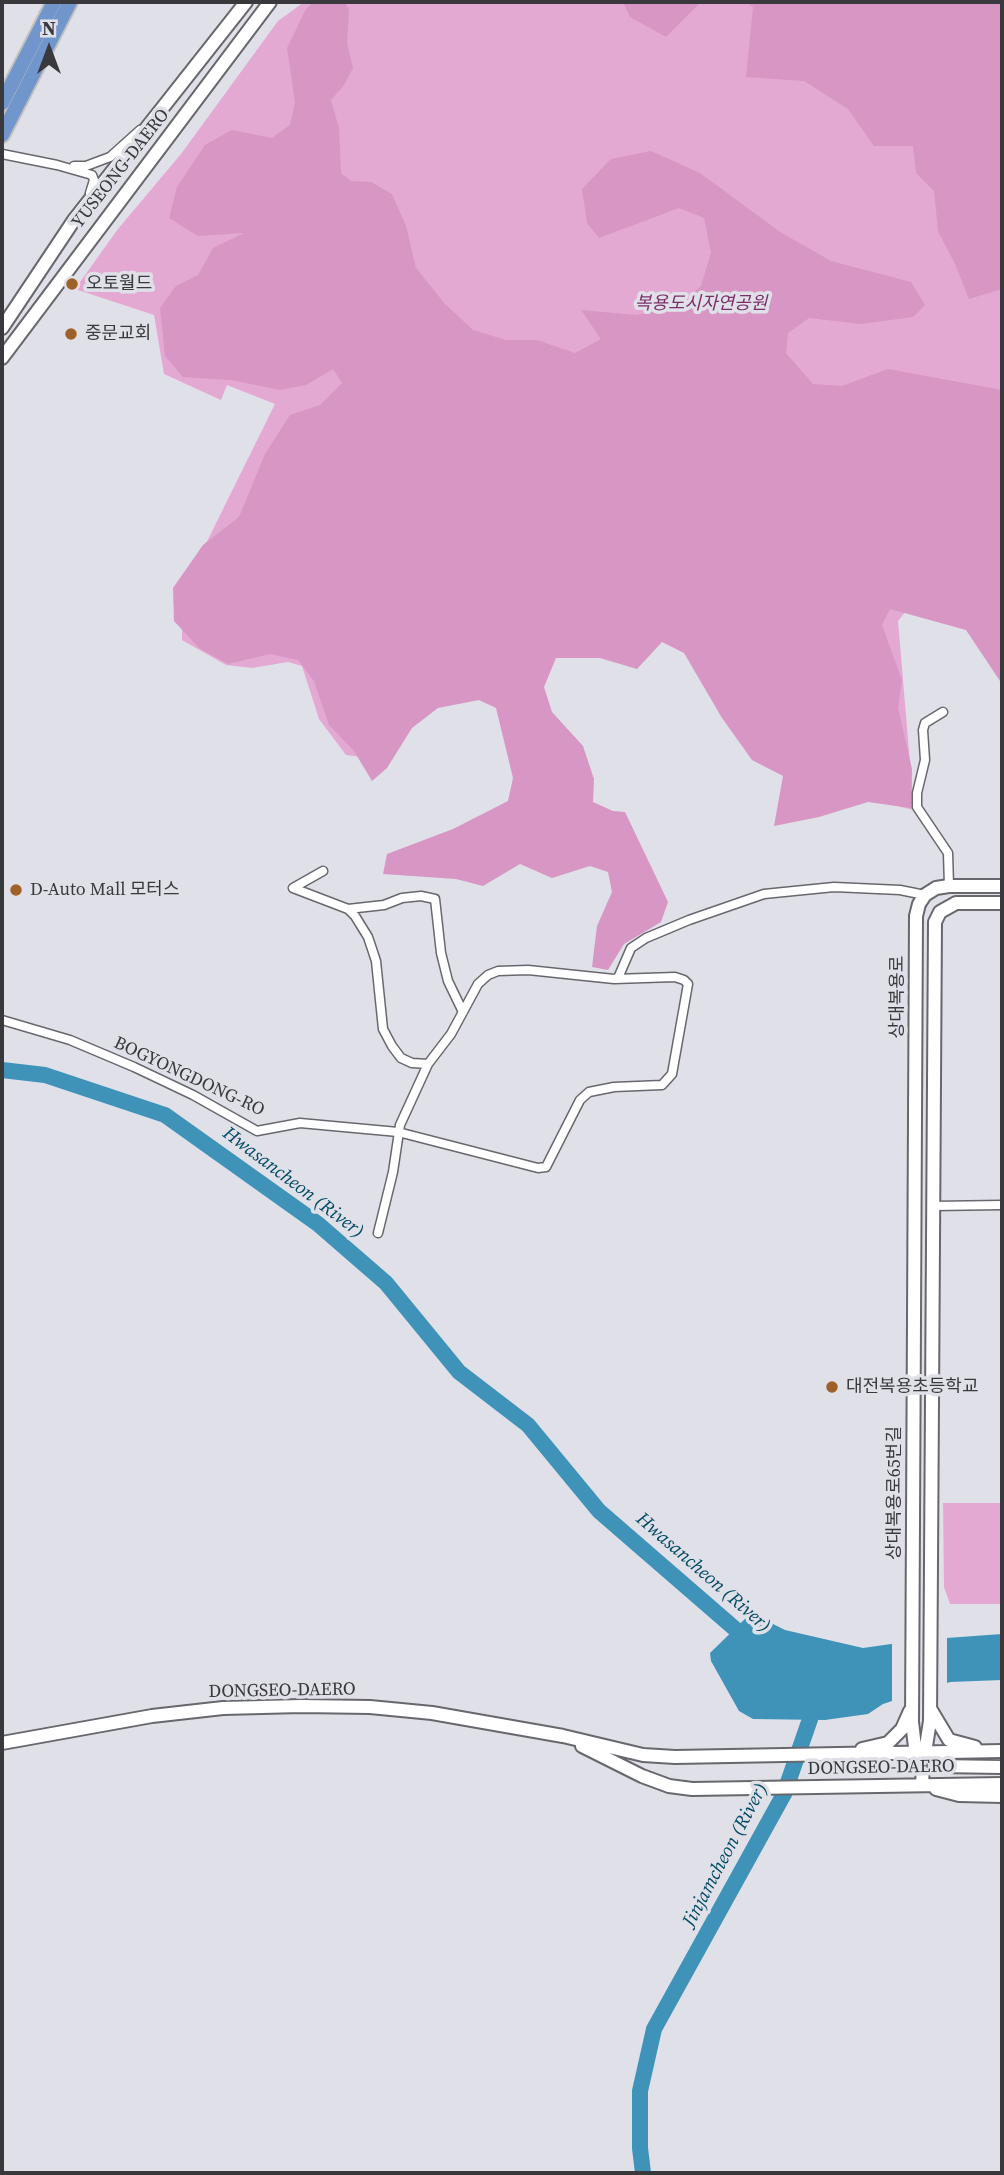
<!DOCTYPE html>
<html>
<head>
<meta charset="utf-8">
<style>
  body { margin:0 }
  #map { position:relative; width:1004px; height:2175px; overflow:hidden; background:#e0e0e8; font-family:"Source Serif 4",serif }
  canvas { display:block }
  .frame { position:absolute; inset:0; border:4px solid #39393d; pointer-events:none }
  .north { position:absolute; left:14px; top:14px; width:70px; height:70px; -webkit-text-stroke:5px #e0e0e8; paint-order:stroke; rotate:0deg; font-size:19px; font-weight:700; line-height:28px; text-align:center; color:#39393d }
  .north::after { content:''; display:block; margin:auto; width:24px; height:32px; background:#39393d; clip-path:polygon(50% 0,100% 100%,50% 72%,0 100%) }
</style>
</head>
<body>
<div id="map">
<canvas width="1004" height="2175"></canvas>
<div class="frame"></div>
<div class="north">N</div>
</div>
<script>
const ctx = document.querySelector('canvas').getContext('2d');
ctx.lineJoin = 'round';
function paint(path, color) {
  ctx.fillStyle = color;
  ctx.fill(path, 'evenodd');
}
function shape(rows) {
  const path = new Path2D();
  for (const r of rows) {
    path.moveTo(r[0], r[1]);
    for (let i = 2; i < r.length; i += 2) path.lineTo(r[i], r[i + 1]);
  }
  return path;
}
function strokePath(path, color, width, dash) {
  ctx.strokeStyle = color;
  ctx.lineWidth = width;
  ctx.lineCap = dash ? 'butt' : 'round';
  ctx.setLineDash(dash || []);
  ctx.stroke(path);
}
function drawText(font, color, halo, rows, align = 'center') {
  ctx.font = font + ' "Source Serif 4","Noto Sans KR",serif';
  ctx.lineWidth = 7;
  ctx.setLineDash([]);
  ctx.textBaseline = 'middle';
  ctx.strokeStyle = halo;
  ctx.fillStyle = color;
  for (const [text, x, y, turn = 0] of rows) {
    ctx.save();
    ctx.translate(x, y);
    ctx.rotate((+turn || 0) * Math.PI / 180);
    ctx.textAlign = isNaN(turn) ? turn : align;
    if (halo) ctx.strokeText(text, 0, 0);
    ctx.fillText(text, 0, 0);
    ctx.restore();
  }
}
paint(shape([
  [304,2,1002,2,1002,637,906,611,898,621,914,810,813,787,691,631,620,594,504,704,481,697,419,705,384,760,346,755,319,719,302,666,288,662,252,668,226,665,182,640,182,592,275,404,227,385,221,400,164,374,154,315,75,289,118,229,181,154,278,21],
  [943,1503,1002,1503,1002,1604,950,1604,944,1587]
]), '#e4a9d2');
paint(shape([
  [314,2,345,2,349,10,347,43,353,68,344,85,331,100,339,128,341,173,351,181,371,182,392,194,406,226,416,268,445,304,473,330,506,340,537,340,575,353,601,339,581,310,636,315,681,305,701,286,711,253,704,218,679,208,599,238,587,223,582,189,611,159,651,151,700,173,780,232,831,261,911,282,925,305,913,317,861,324,809,318,788,333,786,353,813,384,842,386,888,369,1002,390,1002,684,966,630,890,609,882,625,902,680,898,708,912,769,911,808,868,802,819,817,774,826,783,776,752,760,722,718,684,653,662,642,637,669,600,658,556,658,544,687,552,712,583,746,594,779,593,802,613,811,625,812,668,902,661,922,624,944,608,970,592,967,597,926,612,892,608,872,590,866,552,878,520,864,483,886,456,879,383,874,387,854,453,829,508,801,513,778,496,708,479,700,438,708,412,728,387,768,372,781,354,751,329,725,314,681,298,660,270,654,228,664,199,648,174,621,173,588,203,545,239,517,265,454,290,415,320,405,342,383,333,369,306,385,280,390,231,380,183,377,165,356,160,308,176,286,198,275,213,248,244,233,198,236,169,218,177,187,205,145,232,130,272,138,290,125,295,102,287,48,306,9],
  [623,2,701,2,666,37,630,17],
  [746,2,1002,2,1002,289,969,299,955,264,938,231,934,191,916,173,913,146,874,146,848,109,804,81,746,77,753,7]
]), '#d796c3');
paint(shape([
  [751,1613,785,1630,863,1648,919,1640,1002,1634,1002,1680,950,1682,883,1704,868,1714,825,1720,753,1719,739,1711,711,1661,710,1653]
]), '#3f93b8');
paint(shape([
  [947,1634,947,1686,892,1704,892,1640]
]), '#e0e0e8');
strokePath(shape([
  [2,1070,45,1075,165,1115,318,1224,386,1283,459,1372,528,1425,599,1511,749,1641],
  [643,2173,640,2148,640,2091,654,2029,784,1794,817,1699]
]), '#3f93b8', 16);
const street = shape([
  [2,154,57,165,92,175,94,180,90,193],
  [74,166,86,166,110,157,140,130],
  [943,712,925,723,923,730,925,760,917,793,917,807,948,853,949,886],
  [323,871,293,888,348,909,355,916,368,937,376,961,383,1029,392,1046,401,1058,412,1063,428,1064],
  [348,909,384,905,402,898,421,896,435,899,441,953,448,981,463,1012],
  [2,1020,70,1040,134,1067,193,1095,257,1131,300,1123,398,1132,538,1168,546,1167,580,1100,589,1092,614,1087,662,1085,672,1074,688,984,684,980,675,977,614,979],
  [933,1206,1002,1205],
  [378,1233,393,1172,400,1125,428,1064,451,1034,478,984,488,975,498,971,528,970,614,979,618,978,631,948,646,938,689,920,764,894,834,887,900,890,925,895]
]);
const secondary = shape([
  [2,328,74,220,246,2],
  [2,358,270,2],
  [931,1710,949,1740,975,1747],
  [2,1743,152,1716,223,1708,301,1706,370,1707,432,1713,563,1736,643,1755,675,1757,1002,1751],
  [582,1746,642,1776,669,1786,692,1789,1002,1784],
  [862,1749,888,1743,902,1729,910,1711],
  [916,1762,937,1766,1002,1767],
  [923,1765,915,1747,912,1722,916,916,919,904,925,895,936,888,949,886,1002,886],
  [922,1785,923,1765,930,1721,935,922,940,912,956,903,1002,903],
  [936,1789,959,1795,1002,1796]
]);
const highway = shape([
  [2,103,54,2],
  [2,135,70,2]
]);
strokePath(street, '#67676e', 11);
strokePath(secondary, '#67676e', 16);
strokePath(highway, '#c0c0c1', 18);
strokePath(street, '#fff', 8);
strokePath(secondary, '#fff', 12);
strokePath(highway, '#7096cc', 14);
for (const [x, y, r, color] of [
  [72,284,7,"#a06128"],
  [71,334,7,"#a06128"],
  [16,890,7,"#a06128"],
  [832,1387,7,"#a06128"]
]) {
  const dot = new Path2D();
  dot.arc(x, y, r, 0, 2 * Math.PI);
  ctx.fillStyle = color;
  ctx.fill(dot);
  strokePath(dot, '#e0e0e8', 2.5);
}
drawText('18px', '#39393d', '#e0e0e8', [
  ["YUSEONG-DAERO",121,169,-52],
  ["상대복용로",898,997,-90],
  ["BOGYONGDONG-RO",189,1077,25],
  ["상대복용로65번길",895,1493,-90],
  ["DONGSEO-DAERO",282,1691,-1],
  ["DONGSEO-DAERO",881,1768,-1]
]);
drawText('18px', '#39393d', '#e0e0e8', [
  ["오토월드",86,284],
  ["중문교회",85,334],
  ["D-Auto Mall 모터스",30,890],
  ["대전복용초등학교",846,1387]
], 'left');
drawText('italic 18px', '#7b2e68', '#e0e0e8', [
  ["복용도시자연공원",701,304]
]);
drawText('italic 19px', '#004a64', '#e0e0e8', [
  ["Hwasancheon (River)",293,1183,37],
  ["Hwasancheon (River)",703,1573,41],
  ["Jinjamcheon (River)",726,1855,-62]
]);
</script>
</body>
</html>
